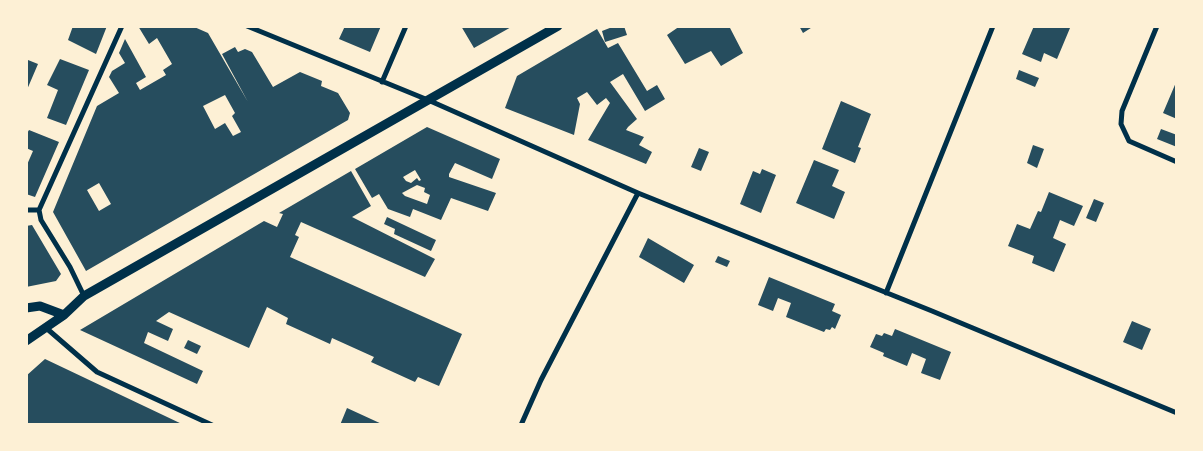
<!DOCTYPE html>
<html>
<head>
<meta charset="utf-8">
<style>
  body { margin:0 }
  #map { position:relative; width:1203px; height:451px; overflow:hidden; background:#fdf0d5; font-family:"Work Sans",sans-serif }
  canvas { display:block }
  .frame { position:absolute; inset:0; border:28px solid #fdf0d5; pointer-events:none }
</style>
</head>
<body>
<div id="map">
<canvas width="1203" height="451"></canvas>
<div class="frame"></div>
</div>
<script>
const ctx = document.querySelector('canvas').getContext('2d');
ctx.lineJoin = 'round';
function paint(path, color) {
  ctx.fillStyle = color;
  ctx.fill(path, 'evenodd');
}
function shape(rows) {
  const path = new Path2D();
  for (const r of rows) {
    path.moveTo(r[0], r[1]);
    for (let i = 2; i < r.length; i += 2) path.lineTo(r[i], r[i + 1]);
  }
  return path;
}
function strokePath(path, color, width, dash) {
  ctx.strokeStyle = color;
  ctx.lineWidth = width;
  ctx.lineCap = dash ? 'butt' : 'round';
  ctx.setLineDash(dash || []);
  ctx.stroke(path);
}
paint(shape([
  [73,26,107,26,96,54,68,40],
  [138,26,192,26,208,33,248,102,222,54,235,47,238,52,245,49,252,52,273,87,300,72,322,81,321,86,338,93,350,113,348,120,86,271,53,212,97,106,119,93,109,77,112,71,125,63,119,53,125,39,146,77,136,83,140,90,166,75,163,70,172,64,157,38,149,44],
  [225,95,235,113,232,116,241,132,233,136,225,123,215,129,203,106],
  [99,183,111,204,99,211,87,190],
  [345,26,381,26,370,52,339,39],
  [461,26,513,26,474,48],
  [615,26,624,26,627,35,605,42,602,31],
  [680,26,729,26,743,53,721,66,711,51,685,64,667,35],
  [799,26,814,26,803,33],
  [1034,26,1068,26,1070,28,1057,59,1044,53,1041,62,1022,54],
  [597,29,608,48,618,43,647,91,657,85,665,99,645,111,623,74,610,82,637,119,628,127,626,130,644,137,639,145,652,152,646,164,588,140,610,103,606,98,597,105,587,92,577,98,580,104,574,135,505,108,517,76],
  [60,59,89,70,66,125,47,118,58,90,47,85],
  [28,60,38,64,26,92,26,64],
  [1019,70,1039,78,1035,87,1016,79],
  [1177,80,1177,119,1163,113],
  [841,101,871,114,858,147,861,148,855,163,822,149],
  [427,127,500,159,492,179,455,163,449,174,449,177,496,193,488,211,451,198,441,220,413,209,410,217,388,209,379,194,372,198,355,169],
  [415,170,421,180,419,181,417,178,411,183,406,181,403,177],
  [417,185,425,188,424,192,430,195,427,204,405,196,402,193],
  [1161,129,1177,135,1177,147,1157,139],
  [29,130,59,142,35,197,26,194,26,167,33,151,26,148,26,135],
  [1033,145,1044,149,1037,168,1027,163],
  [699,148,709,152,701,171,691,167],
  [814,160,839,170,832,186,845,192,834,219,796,203],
  [762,169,776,175,761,213,740,204,753,171,760,174],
  [351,171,371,206,352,217,435,259,425,277,301,222,295,235,299,237,290,257,462,334,439,386,418,377,415,382,371,362,374,357,332,338,330,344,286,324,288,318,267,307,249,348,169,312,156,321,173,329,168,341,148,332,144,343,203,371,197,384,80,330,264,221,277,227,283,214,279,213],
  [1049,192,1083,206,1074,226,1060,220,1053,238,1066,244,1054,272,1032,263,1034,256,1008,246,1017,224,1030,229,1038,211,1041,212],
  [1094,199,1104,203,1096,222,1086,218],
  [387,217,436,240,431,251,394,234,395,229,384,224],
  [32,225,61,274,56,281,26,287,26,226],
  [648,238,694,265,684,283,639,257],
  [718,256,730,261,727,267,715,262],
  [769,277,835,304,832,311,841,315,835,329,832,327,830,330,826,329,824,332,786,317,791,303,778,298,773,311,758,305],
  [1132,321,1151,329,1142,350,1123,342],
  [895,329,951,352,940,380,921,373,926,359,912,353,907,366,883,356,884,353,870,347,876,334,882,336,884,333,892,336],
  [188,340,201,346,197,354,184,348],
  [45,359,184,425,26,425,26,376],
  [347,408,384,425,340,425]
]), '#264d5e');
strokePath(shape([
  [247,26,428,100,638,193,932,311,1177,413],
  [1157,26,1122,111,1121,124,1129,141,1177,162],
  [382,82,406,26],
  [26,210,39,210],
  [886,293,993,26],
  [84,296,70,267,41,220,39,210,122,26],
  [45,327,97,372,212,425],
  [521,425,541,380,638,193]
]), '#003049', 5);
strokePath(shape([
  [26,308,40,306,64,315],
  [26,341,64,315,84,296,558,26]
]), '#003049', 9);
</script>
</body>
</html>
